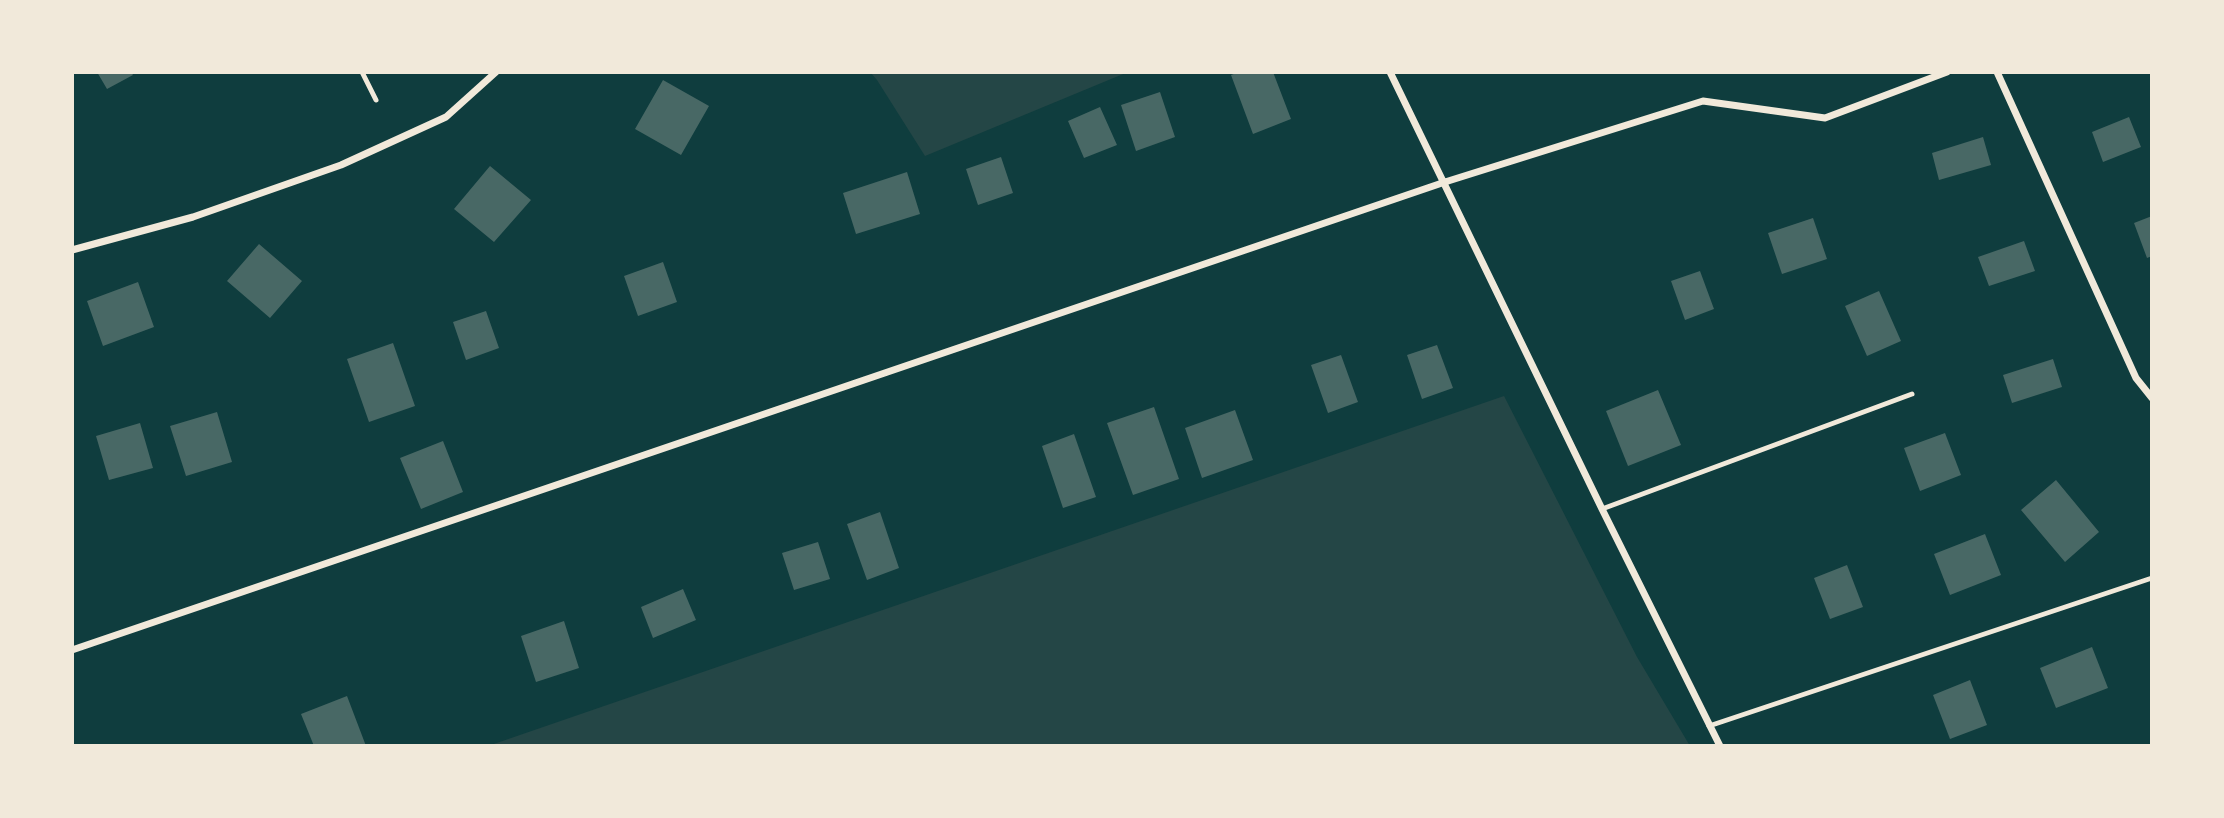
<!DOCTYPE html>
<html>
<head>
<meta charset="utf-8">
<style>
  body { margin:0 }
  #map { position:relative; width:2224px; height:818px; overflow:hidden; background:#0f3d3e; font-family:"Fira Sans",sans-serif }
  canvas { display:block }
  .frame { position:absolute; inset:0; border:74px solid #f1e9da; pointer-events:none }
</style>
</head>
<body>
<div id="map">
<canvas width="2224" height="818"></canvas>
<div class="frame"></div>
</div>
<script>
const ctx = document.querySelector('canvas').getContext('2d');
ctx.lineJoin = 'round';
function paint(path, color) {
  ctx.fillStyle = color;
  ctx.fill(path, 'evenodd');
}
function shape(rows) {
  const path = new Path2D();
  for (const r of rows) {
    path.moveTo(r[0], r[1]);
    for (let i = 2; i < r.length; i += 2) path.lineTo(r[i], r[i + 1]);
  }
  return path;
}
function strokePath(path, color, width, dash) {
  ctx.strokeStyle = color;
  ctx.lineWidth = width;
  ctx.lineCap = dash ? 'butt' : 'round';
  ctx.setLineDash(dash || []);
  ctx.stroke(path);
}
paint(shape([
  [870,72,1128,72,925,156,877,80],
  [1504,396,1637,657,1690,746,488,746]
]), '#244646');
paint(shape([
  [97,72,131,72,133,75,107,89],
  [1239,72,1273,72,1291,119,1253,134,1231,75],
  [663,80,709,106,681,155,635,129],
  [1160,92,1175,137,1136,151,1121,105],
  [1100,107,1117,145,1084,158,1068,121],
  [2129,117,2141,147,2103,162,2092,132],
  [1983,137,1991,165,1939,180,1932,153],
  [1001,157,1013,193,978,205,966,169],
  [490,166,531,200,494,242,454,209],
  [907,172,920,214,856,234,843,193],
  [2152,216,2152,256,2147,258,2134,223],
  [1813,218,1827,259,1782,274,1768,233],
  [2024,241,2035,271,1989,286,1978,257],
  [259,244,302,281,270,318,227,281],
  [663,262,677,302,638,316,624,276],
  [1700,271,1714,309,1685,320,1671,281],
  [138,282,154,327,103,346,87,301],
  [1879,291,1901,341,1867,356,1845,306],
  [486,311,499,348,466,360,453,322],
  [393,343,415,406,369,422,347,359],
  [1437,345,1453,388,1422,399,1407,355],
  [1341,355,1358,402,1328,413,1311,365],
  [2053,359,2062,387,2012,403,2003,375],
  [1658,390,1681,445,1628,466,1606,411],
  [1154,407,1179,479,1133,495,1107,423],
  [1235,410,1253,460,1202,478,1185,428],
  [217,412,232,462,186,476,170,426],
  [140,423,153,468,109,480,96,436],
  [1945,433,1961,475,1920,491,1904,448],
  [1074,434,1096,497,1063,508,1042,446],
  [443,441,463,492,421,509,400,458],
  [2056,480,2099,532,2065,562,2021,510],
  [880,512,899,568,867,580,847,524],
  [1985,534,2001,575,1950,595,1934,554],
  [818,542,830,579,794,590,782,553],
  [1847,565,1863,607,1830,619,1814,578],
  [683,589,696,620,653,638,641,607],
  [564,621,579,668,536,682,521,636],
  [2092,647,2108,688,2056,708,2040,668],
  [1970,680,1987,725,1950,739,1933,695],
  [347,696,366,746,314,746,301,714]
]), '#486865');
strokePath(shape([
  [362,72,376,100],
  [1602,509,1912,394],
  [1709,726,2152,578]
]), '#f1e9da', 5);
strokePath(shape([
  [1390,72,1602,509,1720,746],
  [1997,72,2136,378,2152,398],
  [72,250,193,217,341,165,446,117,496,72],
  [72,650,1445,182,1703,101,1825,118,1947,72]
]), '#f1e9da', 7);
</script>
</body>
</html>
